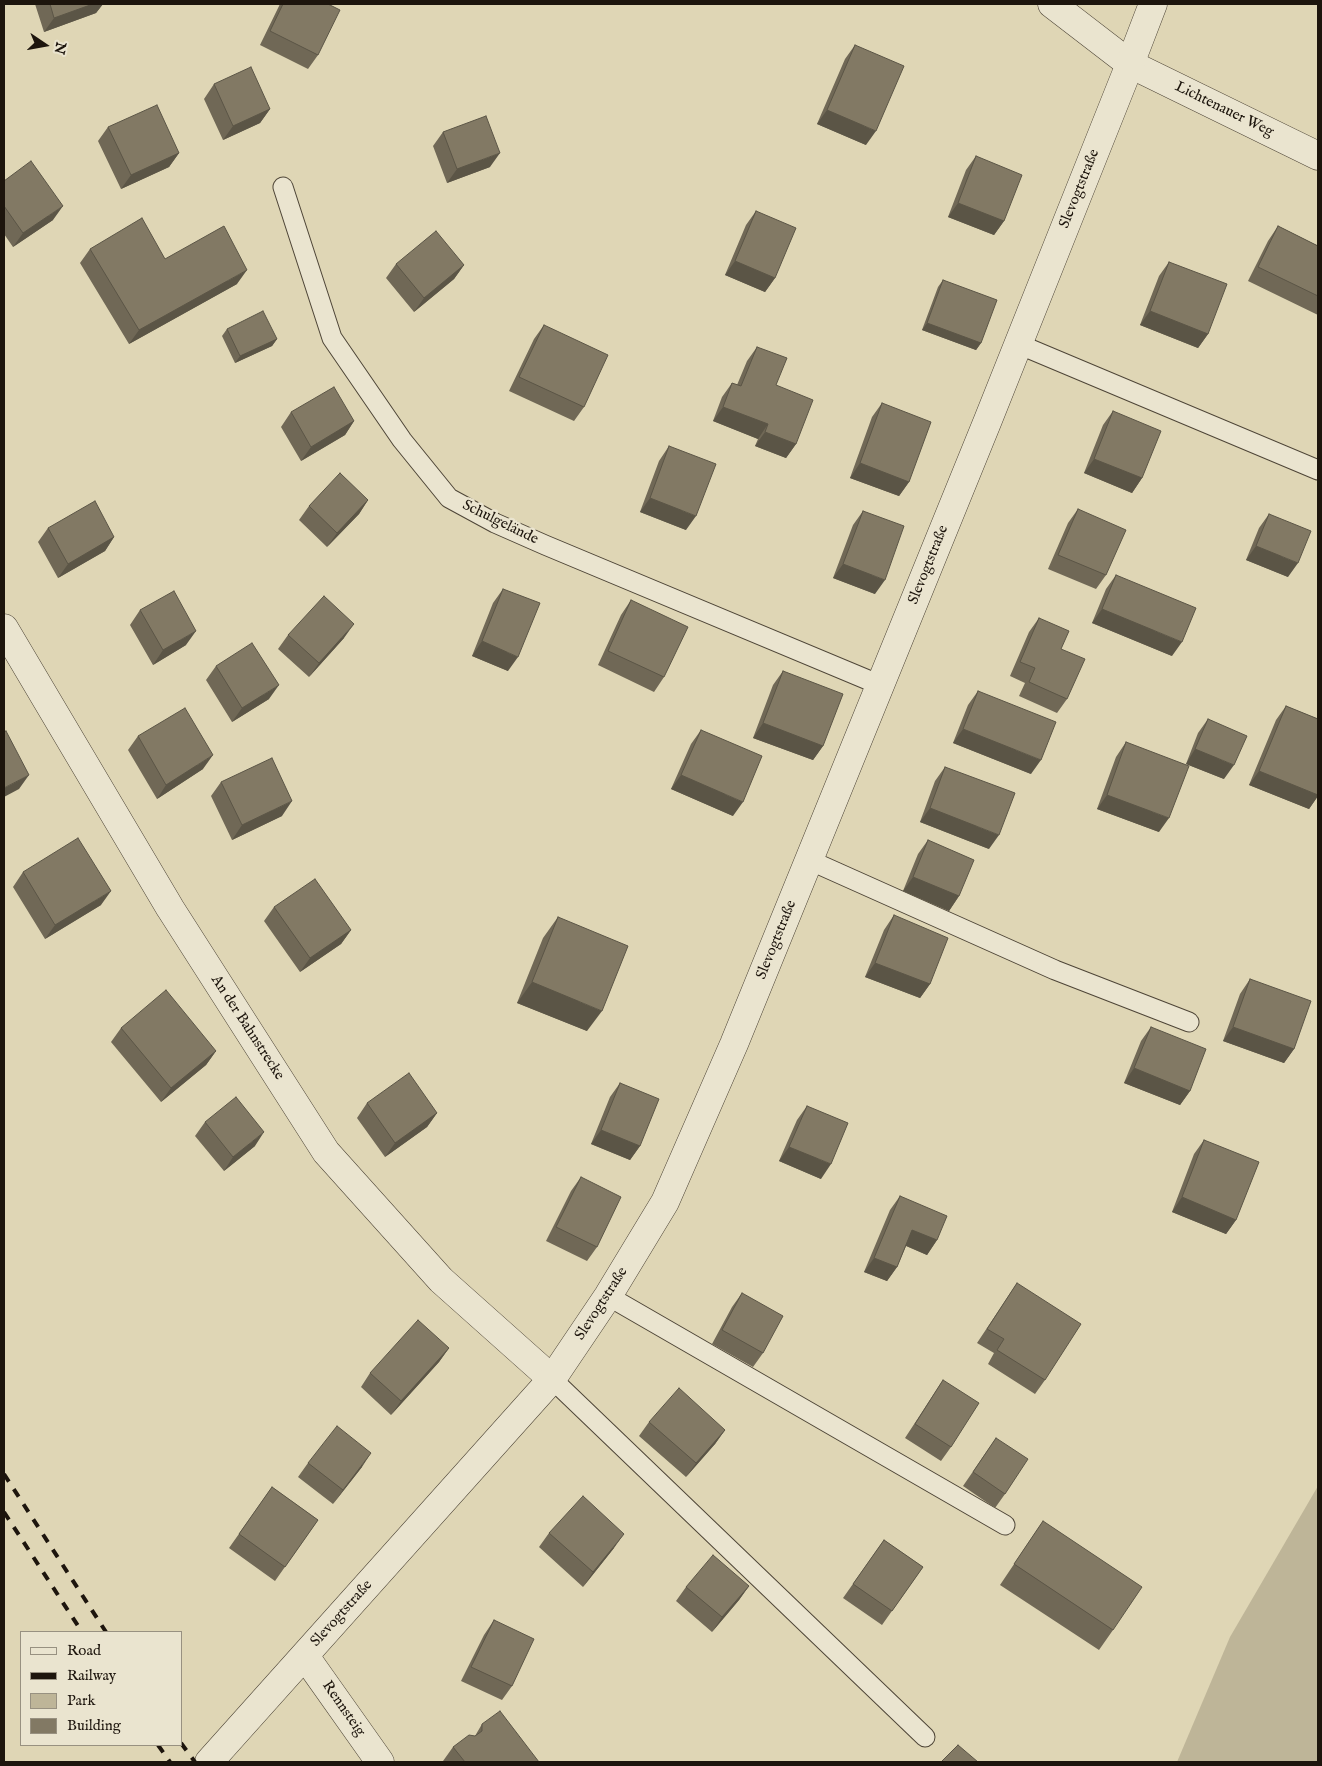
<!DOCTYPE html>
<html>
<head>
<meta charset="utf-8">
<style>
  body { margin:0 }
  #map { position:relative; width:1322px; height:1766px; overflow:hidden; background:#dfd6b5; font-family:"IM FELL English",serif }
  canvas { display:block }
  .frame { position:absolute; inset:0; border:5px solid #1d150d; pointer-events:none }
  .legend { position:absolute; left:20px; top:1631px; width:162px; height:115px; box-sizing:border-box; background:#eae4cf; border:1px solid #989181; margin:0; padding:6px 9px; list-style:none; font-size:15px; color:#1d150d }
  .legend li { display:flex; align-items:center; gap:10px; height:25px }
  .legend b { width:25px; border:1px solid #989181 }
  .north { position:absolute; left:20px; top:20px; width:50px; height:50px; -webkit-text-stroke:4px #eae4cf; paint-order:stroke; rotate:102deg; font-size:14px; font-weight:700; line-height:20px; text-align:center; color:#1d150d }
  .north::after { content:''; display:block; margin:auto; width:18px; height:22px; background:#1d150d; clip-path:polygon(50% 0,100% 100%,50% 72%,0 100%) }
</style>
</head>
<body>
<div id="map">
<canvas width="1322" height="1766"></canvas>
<div class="frame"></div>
<ul class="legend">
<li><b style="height:6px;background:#eae4cf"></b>Road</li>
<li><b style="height:6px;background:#1d150d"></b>Railway</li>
<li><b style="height:14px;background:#beb598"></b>Park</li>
<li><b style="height:14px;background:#827964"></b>Building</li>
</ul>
<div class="north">N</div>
</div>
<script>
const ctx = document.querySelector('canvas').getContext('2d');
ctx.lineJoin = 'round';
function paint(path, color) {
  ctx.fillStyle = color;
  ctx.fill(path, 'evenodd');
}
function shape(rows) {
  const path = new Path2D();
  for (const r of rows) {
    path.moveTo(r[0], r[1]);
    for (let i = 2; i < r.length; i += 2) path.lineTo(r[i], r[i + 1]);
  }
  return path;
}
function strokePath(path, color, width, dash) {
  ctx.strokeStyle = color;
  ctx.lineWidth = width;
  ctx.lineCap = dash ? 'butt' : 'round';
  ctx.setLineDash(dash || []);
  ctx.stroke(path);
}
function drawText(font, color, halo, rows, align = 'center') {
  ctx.font = font + ' "IM FELL English",serif';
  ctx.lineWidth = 5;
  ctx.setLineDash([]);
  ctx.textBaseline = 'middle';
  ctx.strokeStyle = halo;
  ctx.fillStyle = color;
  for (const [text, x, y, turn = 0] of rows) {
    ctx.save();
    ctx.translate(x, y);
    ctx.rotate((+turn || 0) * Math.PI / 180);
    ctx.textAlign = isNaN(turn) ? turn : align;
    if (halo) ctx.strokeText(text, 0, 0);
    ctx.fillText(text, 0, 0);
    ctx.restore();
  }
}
paint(shape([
  [1318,1486,1318,1762,1177,1762,1230,1637]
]), '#beb598');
const service = shape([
  [283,187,332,338,402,440,449,498,495,523,545,545,880,685],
  [1018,344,1318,470],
  [809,860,1055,970,1189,1022],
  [608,1296,1005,1525],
  [552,1379,925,1737]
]);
const minor = shape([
  [1052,4,1130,64,1318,156],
  [4,628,170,908,326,1152,441,1280,552,1379],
  [305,1656,380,1762]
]);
const tertiary = shape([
  [209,1762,552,1379,608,1296,665,1202,734,1044,809,860,988,420,1130,64,1153,4]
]);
strokePath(service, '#4e4537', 21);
strokePath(minor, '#4e4537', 29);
strokePath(tertiary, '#4e4537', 29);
strokePath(service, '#eae4cf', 19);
strokePath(minor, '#eae4cf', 28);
strokePath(tertiary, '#eae4cf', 28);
strokePath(shape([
  [4,1474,106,1632],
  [4,1512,82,1632],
  [181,1743,195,1762],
  [158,1745,170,1762]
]), '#1d150d', 4, [9, 9]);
paint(shape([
  [35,4,103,4,96,13,44,32],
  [280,4,328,4,318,55,308,69,260,45],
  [855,45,866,145,817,124,845,59],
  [214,84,270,109,260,123,223,140,204,99],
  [108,127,179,153,169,167,121,189,98,141],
  [443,132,490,167,447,183,433,146],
  [976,156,1004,221,994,235,948,217,966,170],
  [4,181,53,220,13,247,4,234],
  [756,211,775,278,765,292,725,275,746,225],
  [1278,226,1318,246,1318,315,1248,281,1268,241],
  [90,249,165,259,237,284,129,344,80,263],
  [1169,262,1208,334,1198,348,1140,325,1159,276],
  [396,264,464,265,454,279,414,312,386,278],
  [943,280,981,343,976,350,922,330,938,287],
  [544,325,584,407,574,421,509,391,534,339],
  [227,329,277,339,272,346,235,363,222,336],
  [757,347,776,385,796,444,786,458,755,446,758,439,713,421,722,397,732,383,737,385,747,361],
  [882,403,909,482,899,496,850,478,872,417],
  [1113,411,1142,478,1132,493,1084,473,1103,425],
  [291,412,354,421,345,435,301,461,281,427],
  [669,446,686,530,640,512,659,461],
  [368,500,359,514,327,547,299,520,309,506],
  [1078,509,1106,575,1096,589,1048,569,1068,523],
  [863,511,875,594,833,578,853,525],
  [1269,514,1288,577,1246,560,1259,528],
  [48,528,114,537,105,551,58,578,38,542],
  [1116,575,1172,656,1092,623,1106,589],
  [503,589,508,671,472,656,493,603],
  [631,600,664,677,654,692,598,665,621,615],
  [140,610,186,645,153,665,130,625],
  [1039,618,1061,649,1067,699,1057,713,1019,696,1025,683,1010,676,1029,632],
  [288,635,344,638,309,677,278,649],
  [216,666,269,699,232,722,206,680],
  [783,671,823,746,813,760,753,738,773,685],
  [978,691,1031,774,953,743,968,705],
  [1286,706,1318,719,1318,796,1309,809,1249,785,1276,720],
  [1208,719,1224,779,1186,764,1198,733],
  [701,730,733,816,671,789,691,744],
  [138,736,203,769,157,799,128,750],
  [1126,742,1159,832,1097,809,1116,757],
  [945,767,989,849,920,822,935,781],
  [221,782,282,816,232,840,211,796],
  [928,840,959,896,949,911,903,891,918,854],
  [23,872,101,905,45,939,13,887],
  [274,907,351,930,341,944,300,972,264,921],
  [894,915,930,984,920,998,865,977,884,930],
  [558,917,587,1031,517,1003,543,938],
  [1250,979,1294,1049,1284,1063,1223,1041,1240,994],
  [1151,1027,1190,1091,1180,1105,1124,1083,1141,1041],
  [121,1028,216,1051,206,1065,161,1102,111,1042],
  [620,1083,640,1146,630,1160,591,1144,610,1097],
  [367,1103,437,1113,427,1127,385,1157,357,1118],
  [807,1106,821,1179,779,1161,797,1120],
  [205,1122,255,1146,224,1171,195,1136],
  [1204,1140,1236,1220,1226,1234,1172,1212,1194,1154],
  [581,1177,597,1247,587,1261,546,1241,571,1191],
  [900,1196,937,1240,927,1255,906,1246,897,1267,887,1281,864,1272,890,1210],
  [1017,1283,1045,1380,1035,1394,988,1364,994,1353,977,1343],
  [742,1293,763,1353,753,1367,712,1344,732,1307],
  [449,1348,439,1362,391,1415,361,1387,370,1373],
  [943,1380,951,1447,941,1461,905,1438],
  [649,1422,725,1430,715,1444,686,1477,639,1436],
  [996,1438,1005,1494,995,1508,963,1486],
  [308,1463,362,1467,333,1504,298,1477],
  [272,1487,318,1520,275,1581,229,1548],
  [1043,1521,1113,1630,1099,1650,1000,1585],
  [549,1533,614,1548,583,1587,539,1547],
  [884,1540,923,1567,882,1625,843,1598],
  [749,1586,739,1600,712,1632,676,1601,686,1587],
  [494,1620,512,1686,502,1700,461,1681,484,1635],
  [482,1724,539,1762,444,1762,443,1761,453,1747,475,1736]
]), '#706856');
paint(shape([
  [93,4,103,4,96,13,44,32,54,18],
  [270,109,260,123,223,140,233,126],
  [827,110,876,131,866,145,817,124],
  [179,153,169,167,121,189,131,175],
  [500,153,490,167,447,183,457,169],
  [958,203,1004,221,994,235,948,217],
  [63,206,53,220,13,247,23,233],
  [735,261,775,278,765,292,725,275],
  [464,265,454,279,414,312,424,298],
  [247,270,237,284,129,344,139,330],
  [1150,311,1208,334,1198,348,1140,325],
  [927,323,981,343,976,350,922,330],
  [277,339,272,346,235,363,240,356],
  [723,407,768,424,758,439,713,421],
  [354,421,345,435,301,461,311,447],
  [765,432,796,444,786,458,755,446],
  [1094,459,1142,478,1132,493,1084,473],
  [860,463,909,482,899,496,850,478],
  [650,498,696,516,686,530,640,512],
  [368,500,359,514,327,547,337,533],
  [114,537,105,551,58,578,68,564],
  [1256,546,1298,563,1288,577,1246,560],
  [843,564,885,580,875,594,833,578],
  [1102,609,1182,642,1172,656,1092,623],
  [354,624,344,638,309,677,319,663],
  [196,631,186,645,153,665,163,650],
  [482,641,518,657,508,671,472,656],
  [279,685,269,699,232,722,242,708],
  [763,723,823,746,813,760,753,738],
  [963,729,1041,760,1031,774,953,743],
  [1195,749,1234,765,1224,779,1186,764],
  [213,755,203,769,157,799,166,785],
  [1259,771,1318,795,1318,796,1309,809,1249,785],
  [29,775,19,789,4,797,4,788],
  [681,775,743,802,733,816,671,789],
  [1107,795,1169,818,1159,832,1097,809],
  [292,801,282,816,232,840,242,825],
  [930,808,999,835,989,849,920,822],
  [913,877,959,896,949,911,903,891],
  [111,891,101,905,45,939,55,925],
  [351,930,341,944,300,972,310,958],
  [875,963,930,984,920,998,865,977],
  [532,982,602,1011,587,1031,517,1003],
  [1233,1027,1294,1049,1284,1063,1223,1041],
  [216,1051,206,1065,161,1102,171,1088],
  [1134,1068,1190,1091,1180,1105,1124,1083],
  [437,1113,427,1127,385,1157,395,1143],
  [601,1130,640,1146,630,1160,591,1144],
  [264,1132,255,1146,224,1171,233,1157],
  [789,1147,831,1164,821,1179,779,1161],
  [1182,1197,1236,1220,1226,1234,1172,1212],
  [912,1230,937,1240,927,1255,902,1244],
  [874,1258,897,1267,887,1281,864,1272],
  [449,1348,439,1362,391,1415,401,1401],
  [725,1430,715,1444,686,1477,696,1463],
  [371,1453,362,1467,333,1504,343,1490],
  [624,1534,614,1548,583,1587,593,1572],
  [749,1586,739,1600,712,1632,722,1617]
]), '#5b5546');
const building = shape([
  [50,4,93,4,54,18,50,4],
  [283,4,328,4,340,10,318,55,270,31,283,4],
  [855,45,904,66,876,131,827,110,855,45],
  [251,67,270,109,233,126,214,84,251,67],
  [157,105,179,153,131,175,108,127,157,105],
  [486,116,500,153,457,169,443,132,486,116],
  [976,156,1022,175,1004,221,958,203,976,156],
  [31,161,63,206,23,233,4,206,4,181,31,161],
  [756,211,796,228,775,278,735,261,756,211],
  [142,218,165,259,224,226,247,270,139,330,90,249,142,218],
  [1278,226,1318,246,1318,296,1258,267,1278,226],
  [436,231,464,265,424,298,396,264,436,231],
  [1169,262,1227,284,1208,334,1150,311,1169,262],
  [943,280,997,300,981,343,927,323,943,280],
  [263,311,277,339,240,356,227,329,263,311],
  [544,325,608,355,584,407,519,377,544,325],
  [757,347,787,358,776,385,813,400,796,444,765,432,768,424,723,407,732,383,741,386,757,347],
  [334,387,354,421,311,447,291,412,334,387],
  [882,403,931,422,909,482,860,463,882,403],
  [1113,411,1161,431,1142,478,1094,459,1113,411],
  [669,446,716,464,696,516,650,498,669,446],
  [340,473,368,500,337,533,309,506,340,473],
  [95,501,114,537,68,564,48,528,95,501],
  [1078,509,1126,530,1106,575,1058,555,1078,509],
  [863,511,904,526,885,580,843,564,863,511],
  [1269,514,1311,531,1298,563,1256,546,1269,514],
  [1116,575,1196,608,1182,642,1102,609,1116,575],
  [503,589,540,603,518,657,482,641,503,589],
  [174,591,196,631,163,650,140,610,174,591],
  [324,596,354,624,319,663,288,635,324,596],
  [631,600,688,627,664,677,608,651,631,600],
  [1039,618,1069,631,1061,649,1085,659,1067,699,1029,682,1035,668,1020,662,1039,618],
  [252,643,279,685,242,708,216,666,252,643],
  [783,671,843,694,823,746,763,723,783,671],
  [978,691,1056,722,1041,760,963,729,978,691],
  [1286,706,1318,719,1318,795,1259,771,1286,706],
  [185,708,213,755,166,785,138,736,185,708],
  [1208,719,1247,736,1234,765,1195,749,1208,719],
  [701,730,762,756,743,802,681,775,701,730],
  [6,731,29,775,4,788,4,732,6,731],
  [1126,742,1189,766,1169,818,1107,795,1126,742],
  [272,758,292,801,242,825,221,782,272,758],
  [945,767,1015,793,999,835,930,808,945,767],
  [78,838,111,891,55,925,23,872,78,838],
  [928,840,974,860,959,896,913,877,928,840],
  [315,879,351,930,310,958,274,907,315,879],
  [894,915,948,938,930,984,875,963,894,915],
  [558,917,628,946,602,1011,532,982,558,917],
  [1250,979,1311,1001,1294,1049,1233,1027,1250,979],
  [166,990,216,1051,171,1088,121,1028,166,990],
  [1151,1027,1206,1049,1190,1091,1134,1068,1151,1027],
  [409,1073,437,1113,395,1143,367,1103,409,1073],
  [620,1083,659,1099,640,1146,601,1130,620,1083],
  [236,1097,264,1132,233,1157,205,1122,236,1097],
  [807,1106,848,1123,831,1164,789,1147,807,1106],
  [1204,1140,1259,1162,1236,1220,1182,1197,1204,1140],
  [581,1177,621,1197,597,1247,556,1227,581,1177],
  [900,1196,947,1216,937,1240,912,1230,897,1267,874,1258,900,1196],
  [1017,1283,1081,1324,1045,1380,997,1350,1004,1339,987,1329,1017,1283],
  [742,1293,783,1316,763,1353,722,1330,742,1293],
  [418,1320,449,1348,401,1401,370,1373,418,1320],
  [943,1380,979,1403,951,1447,915,1424,943,1380],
  [679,1388,725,1430,696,1463,649,1422,679,1388],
  [337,1426,371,1453,343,1490,308,1463,337,1426],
  [996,1438,1028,1459,1005,1494,973,1472,996,1438],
  [272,1487,318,1520,285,1567,239,1534,272,1487],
  [583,1496,624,1534,593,1572,549,1533,583,1496],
  [1043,1521,1142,1587,1113,1630,1014,1564,1043,1521],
  [884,1540,923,1567,892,1611,853,1584,884,1540],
  [713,1555,749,1586,722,1617,686,1587,713,1555],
  [494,1620,534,1639,512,1686,471,1667,494,1620],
  [500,1711,539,1762,465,1762,453,1747,469,1735,475,1736,482,1731,482,1724,500,1711],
  [958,1745,978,1762,941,1762,958,1745]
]);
paint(building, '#827964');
strokePath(building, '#5b5546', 1);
drawText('15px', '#1d150d', '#eae4cf', [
  ["Lichtenauer Weg",1224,110,26],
  ["Slevogtstraße",1080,189,-68],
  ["Schulgelände",500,523,26],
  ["Slevogtstraße",929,565,-68],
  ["Slevogtstraße",777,940,-68],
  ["An der Bahnstrecke",247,1028,57],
  ["Slevogtstraße",602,1304,-57],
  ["Slevogtstraße",342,1614,-48],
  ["Rennsteig",343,1709,55]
]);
</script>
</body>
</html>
